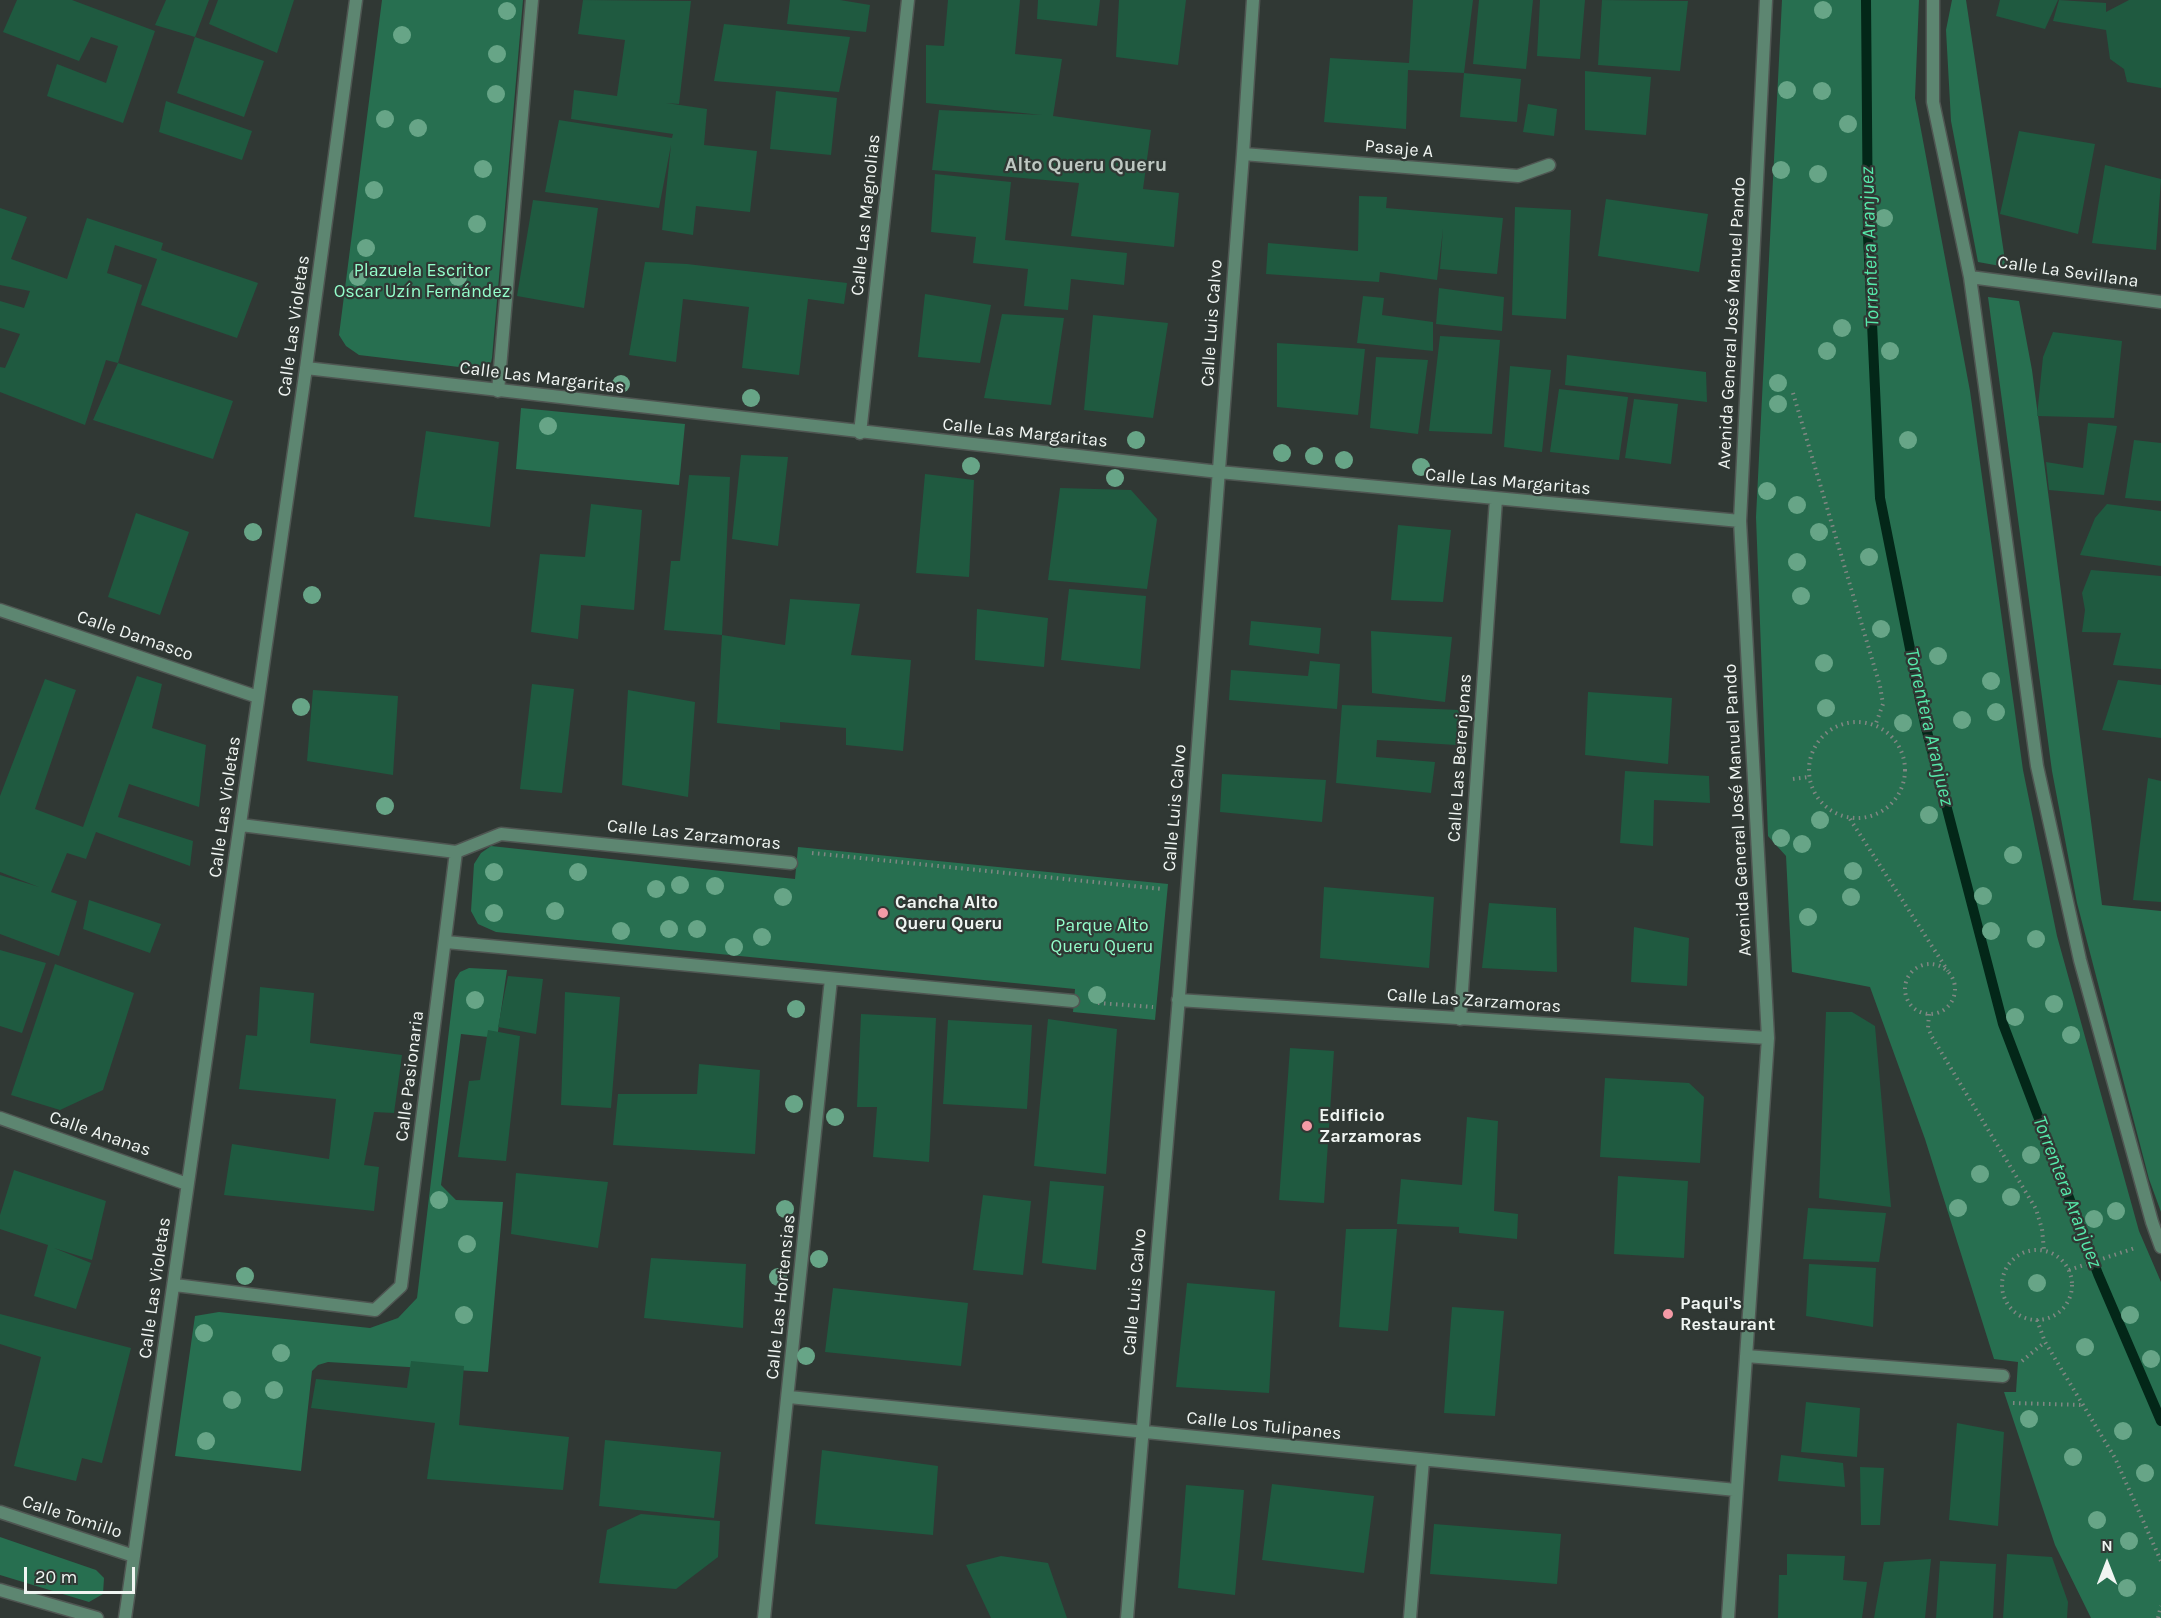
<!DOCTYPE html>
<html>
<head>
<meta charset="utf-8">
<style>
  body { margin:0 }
  #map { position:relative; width:2161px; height:1618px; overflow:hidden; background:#303834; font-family:Karla,sans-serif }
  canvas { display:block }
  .north { position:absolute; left:2077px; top:1534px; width:60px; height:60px; -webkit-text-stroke:4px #303834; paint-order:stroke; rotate:0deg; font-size:16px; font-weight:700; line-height:24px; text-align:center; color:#f0f5f2 }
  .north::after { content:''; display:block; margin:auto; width:21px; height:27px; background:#f0f5f2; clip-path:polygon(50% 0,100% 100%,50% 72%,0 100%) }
  .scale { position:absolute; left:24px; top:1567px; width:111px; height:27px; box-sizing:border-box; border:3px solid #f0f5f2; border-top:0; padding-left:8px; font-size:18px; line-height:21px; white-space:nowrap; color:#f0f5f2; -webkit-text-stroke:4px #303834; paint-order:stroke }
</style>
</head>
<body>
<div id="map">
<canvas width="2161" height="1618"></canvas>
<div class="north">N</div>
<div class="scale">20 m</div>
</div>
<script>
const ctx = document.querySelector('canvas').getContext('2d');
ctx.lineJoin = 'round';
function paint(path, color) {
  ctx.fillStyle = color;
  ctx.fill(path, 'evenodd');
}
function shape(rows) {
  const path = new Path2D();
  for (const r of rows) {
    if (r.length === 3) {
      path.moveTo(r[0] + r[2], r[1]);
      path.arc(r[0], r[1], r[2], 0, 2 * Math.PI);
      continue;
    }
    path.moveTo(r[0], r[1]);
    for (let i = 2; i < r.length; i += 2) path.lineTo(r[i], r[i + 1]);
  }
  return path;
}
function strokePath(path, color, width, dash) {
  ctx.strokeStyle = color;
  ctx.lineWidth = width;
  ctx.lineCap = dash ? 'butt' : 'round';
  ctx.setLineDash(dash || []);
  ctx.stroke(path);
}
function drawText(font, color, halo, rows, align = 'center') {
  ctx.font = font + ' Karla,sans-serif';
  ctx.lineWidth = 4.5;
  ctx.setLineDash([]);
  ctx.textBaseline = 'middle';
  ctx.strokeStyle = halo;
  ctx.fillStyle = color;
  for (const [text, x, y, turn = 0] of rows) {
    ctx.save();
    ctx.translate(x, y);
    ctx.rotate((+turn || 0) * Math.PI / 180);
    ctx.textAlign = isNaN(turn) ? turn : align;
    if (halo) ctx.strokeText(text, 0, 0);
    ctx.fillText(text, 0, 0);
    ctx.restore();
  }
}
paint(shape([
  [382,0,523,0,492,358,490,367,484,370,359,355,346,346,339,335],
  [1782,0,1919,0,1915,98,1970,391,2023,770,2057,936,2139,1231,2161,1282,2161,1618,2091,1618,2055,1545,2004,1392,2016,1392,2018,1362,1994,1359,1925,1139,1870,987,1792,972,1786,856,1768,836,1756,517],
  [1952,0,1966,0,2006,267,1978,262,1951,121,1946,30],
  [1988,297,2019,301,2032,370,2102,905,2161,911,2161,1212,2149,1179,2077,903,2052,771],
  [521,408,685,424,679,485,516,469],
  [491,846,795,879,798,847,1168,884,1155,1020,1073,1012,1075,989,496,932,478,924,471,911,474,864,481,853],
  [469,968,507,970,497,1038,461,1034,441,1185,456,1200,503,1202,488,1372,328,1362,318,1365,312,1371,301,1471,175,1456,195,1316,219,1312,370,1328,398,1318,417,1298,455,980,460,972],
  [0,1537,96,1570,104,1578,103,1594,89,1602,0,1575]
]), '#276f50');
strokePath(shape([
  [1866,0,1868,236,1880,498,1925,724,2003,1024,2098,1274,2161,1421]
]), '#032718', 10);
paint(shape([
  [17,0,72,0,155,31,123,123,47,96,57,64,106,83,118,46,91,37,79,61,3,32],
  [166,0,209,0,195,37,155,25],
  [218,0,294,0,277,53,209,24],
  [583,0,691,1,679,104,666,103,707,109,704,145,757,151,750,212,696,206,693,235,662,230,671,145,659,208,545,192,559,120,672,138,673,134,571,119,574,90,617,96,625,40,578,34],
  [790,0,840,0,870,5,866,32,787,24],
  [948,0,1020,0,1015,54,1062,59,1053,116,1151,130,1143,189,1179,193,1174,247,1071,236,1079,183,932,170,939,110,1042,115,926,103,926,45,944,46],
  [1038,0,1100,0,1097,26,1037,19],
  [1119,0,1186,0,1178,65,1116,57],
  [1413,0,1473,0,1464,73,1408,70,1406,129,1324,122,1330,58,1409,63],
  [1479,0,1533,0,1526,69,1473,64],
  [1540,0,1585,0,1580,59,1537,56],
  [1602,0,1688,1,1680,71,1598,65],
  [2000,0,2058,0,2045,29,1996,16],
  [2059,0,2106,3,2106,12,2129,0,2161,0,2161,88,2127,82,2124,69,2110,59,2106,30,2053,21],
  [724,24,850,37,839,92,714,81],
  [195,37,264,61,244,117,177,93],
  [1585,71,1651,77,1646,135,1585,130],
  [1464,73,1521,79,1517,122,1460,117],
  [776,91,837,98,831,155,770,149],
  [166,101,252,131,242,160,159,132],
  [1528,104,1557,109,1554,136,1523,132],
  [2019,131,2095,144,2078,234,2000,214],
  [2105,165,2161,179,2156,250,2092,243],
  [935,174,1011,182,1005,240,1127,253,1124,285,1071,279,1068,310,1024,306,1028,269,973,263,976,237,931,232],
  [1359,196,1387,197,1386,208,1503,218,1497,274,1440,269,1443,229,1437,280,1380,272,1379,282,1266,274,1268,243,1358,251],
  [1606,199,1708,214,1699,272,1598,256],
  [533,200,598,208,584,308,517,296],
  [1515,207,1571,210,1566,319,1512,315],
  [0,208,27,217,11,259,67,279,87,218,163,243,161,250,258,283,237,338,141,305,157,259,115,245,107,273,142,285,118,363,106,360,85,425,0,392,0,367,5,368,20,334,0,328,0,301,24,308,30,291,0,285],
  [645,262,687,264,847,283,844,304,808,299,799,375,742,368,749,307,683,299,676,362,629,355],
  [1439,288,1504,297,1502,331,1436,324],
  [925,294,991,305,980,363,918,357],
  [1363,296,1384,298,1382,315,1433,322,1433,351,1357,343],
  [1002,314,1064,318,1051,405,984,398],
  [1093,315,1168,323,1153,418,1084,410],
  [2053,332,2122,341,2114,418,2037,416,2043,357],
  [1440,336,1500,340,1492,434,1429,431],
  [1277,343,1365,349,1358,415,1277,407],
  [1567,355,1706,372,1707,402,1565,385],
  [1376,357,1428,360,1418,434,1370,428],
  [118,363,233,401,213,459,93,420],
  [1510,366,1551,370,1542,452,1504,447],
  [1559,389,1628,397,1619,460,1550,452],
  [1634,399,1678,404,1671,464,1625,458],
  [2088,423,2117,426,2104,495,2049,490,2046,462,2083,468],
  [426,431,499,442,490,527,414,517],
  [2134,440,2161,443,2161,501,2125,498],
  [741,455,788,457,778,546,732,539],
  [925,474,974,480,969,577,916,573],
  [689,475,730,477,722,635,785,645,790,599,860,604,851,655,911,660,903,751,846,745,846,728,780,722,780,730,717,723,722,635,664,630,671,561,680,561],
  [1060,488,1131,490,1157,519,1147,589,1048,580],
  [591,504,642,510,634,610,581,605,578,639,531,632,540,554,585,557],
  [2107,504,2161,511,2161,566,2080,555,2095,518],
  [136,513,189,532,160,615,108,597],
  [1398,525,1451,530,1443,602,1391,600],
  [2091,570,2161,576,2161,669,2113,665,2121,633,2082,632,2085,610,2082,593],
  [1069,589,1146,596,1140,669,1061,660],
  [977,609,1048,618,1044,667,975,660],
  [1251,621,1321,628,1319,654,1249,645],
  [1371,631,1452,637,1445,702,1372,693],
  [1310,661,1340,664,1337,709,1229,700,1231,670,1308,676],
  [137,676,162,684,152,728,206,745,199,807,129,784,118,817,193,841,190,866,96,832,86,859,67,853,51,892,77,901,59,956,0,934,0,875,39,887,0,872,0,796,45,679,76,690,35,809,83,827],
  [2118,680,2161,685,2161,738,2102,730],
  [532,684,574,689,562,793,520,789],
  [313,690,398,696,393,775,307,761],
  [628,690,695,702,688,797,622,785],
  [1588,692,1672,698,1668,764,1585,755],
  [1342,705,1459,710,1456,745,1377,740,1376,757,1435,762,1431,793,1336,783],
  [1625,771,1709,776,1710,803,1654,800,1653,846,1620,843],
  [1222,774,1326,780,1322,822,1220,812],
  [2148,778,2161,781,2161,902,2133,900],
  [1324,887,1434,897,1429,968,1320,958],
  [89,900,161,924,150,953,83,929],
  [1489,903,1556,908,1557,972,1482,968],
  [1634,927,1689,938,1687,986,1631,982],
  [0,950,46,963,22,1033,0,1026],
  [55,964,134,993,103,1090,60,1110,11,1095],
  [508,976,543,979,536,1034,498,1027],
  [260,987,314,993,310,1043,402,1055,394,1113,374,1112,364,1165,379,1167,374,1211,224,1195,232,1144,329,1159,336,1099,239,1089,246,1035,257,1036],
  [565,992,620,997,611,1108,561,1105],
  [1826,1012,1852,1012,1875,1026,1891,1207,1819,1198],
  [861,1014,936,1018,929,1162,873,1157,877,1107,857,1107],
  [1048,1019,1117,1029,1106,1174,1034,1166],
  [948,1020,1032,1025,1027,1109,943,1104],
  [488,1030,520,1036,506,1161,458,1157,469,1081,480,1080],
  [1290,1048,1334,1051,1324,1203,1279,1200],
  [699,1064,760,1070,755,1154,613,1145,618,1094,697,1094],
  [1605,1078,1689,1083,1704,1097,1700,1163,1600,1157],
  [1467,1117,1498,1121,1494,1211,1518,1214,1517,1239,1459,1233,1459,1227,1397,1224,1401,1179,1462,1185],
  [14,1170,106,1201,92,1260,54,1248,91,1263,76,1309,34,1296,48,1245,0,1229,0,1215],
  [516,1173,608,1182,598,1248,511,1234],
  [1618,1176,1688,1181,1684,1258,1614,1254],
  [1050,1181,1104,1186,1096,1270,1042,1263],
  [983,1195,1031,1201,1023,1275,973,1270],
  [1808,1208,1886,1213,1879,1262,1803,1259],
  [1346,1229,1397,1229,1388,1331,1339,1327],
  [651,1258,746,1264,743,1328,644,1318],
  [1809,1264,1876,1268,1873,1327,1806,1316],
  [1187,1283,1275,1291,1269,1393,1176,1387],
  [833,1288,968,1303,961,1366,825,1352],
  [1452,1307,1504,1311,1495,1416,1444,1413],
  [0,1314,131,1348,102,1463,82,1458,76,1481,14,1466,41,1357,0,1344],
  [411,1361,464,1366,459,1425,569,1437,563,1490,427,1479,435,1423,311,1408,316,1379,407,1388],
  [1806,1402,1860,1408,1857,1457,1801,1452],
  [1957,1423,2004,1432,1998,1526,1949,1520],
  [605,1440,721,1452,714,1518,599,1506],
  [822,1450,938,1466,933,1535,815,1524],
  [1781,1455,1843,1463,1845,1487,1778,1481],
  [1860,1467,1884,1468,1880,1525,1861,1525],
  [1272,1484,1374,1496,1364,1573,1262,1560],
  [1186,1485,1244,1490,1235,1595,1178,1588],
  [641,1514,720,1521,718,1557,676,1589,599,1583,607,1530],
  [1434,1524,1561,1534,1557,1584,1430,1574],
  [1787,1554,1845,1556,1843,1580,1867,1582,1862,1618,1778,1618,1779,1575,1787,1575],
  [2007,1554,2052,1557,2068,1602,2067,1618,2003,1618],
  [1001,1556,1048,1563,1067,1618,991,1618,966,1565],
  [1931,1559,1925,1618,1874,1618,1884,1562],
  [1940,1561,1996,1564,1993,1618,1936,1618]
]), '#1f5a40');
const lane = shape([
  [498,391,532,0]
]);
const street = shape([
  [1933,0,1933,102,1970,277,2037,766,2080,960,2152,1222,2161,1247],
  [1243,154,1518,176,1549,165],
  [1970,277,2161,302],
  [306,368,1219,472,1740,521],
  [860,433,908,0],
  [0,610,258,697],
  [241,825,456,852,501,834,791,863],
  [446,942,1073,1001],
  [1178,1000,1768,1038],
  [1460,1019,1496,499],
  [0,1118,187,1184],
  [175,1285,375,1310,401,1286,456,852],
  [1746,1356,2003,1376],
  [789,1397,1736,1490],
  [0,1512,134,1556],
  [0,1590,97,1618],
  [125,1618,306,368,356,0],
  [764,1618,831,979],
  [1127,1618,1178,1009,1243,154,1253,0],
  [1410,1618,1423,1460],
  [1728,1618,1768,1038,1740,521,1766,0]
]);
strokePath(lane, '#4f5652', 15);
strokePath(street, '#4f5652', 15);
strokePath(shape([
  [1793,393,1880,686,1883,704,1875,726],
  [1857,770,48],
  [1793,779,1809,777],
  [1850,819,1948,971],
  [812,853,1162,889],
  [1930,989,25],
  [1098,1003,1153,1007],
  [1929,1014,1928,1028,1932,1037,2036,1209,2042,1229,2044,1250],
  [2037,1285,35],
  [2069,1270,2135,1248],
  [2037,1320,2045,1342,2115,1458,2161,1561],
  [2022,1361,2045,1342],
  [2013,1403,2082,1405],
  [2158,1618,2161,1606]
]), '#808783', 4, [1.5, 4.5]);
strokePath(lane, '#5d8671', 12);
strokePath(street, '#5d8671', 12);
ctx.fillStyle = '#67a587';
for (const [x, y] of [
  [1823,10],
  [507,11],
  [402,35],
  [497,54],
  [1787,90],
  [1822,91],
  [496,94],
  [385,119],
  [1848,124],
  [418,128],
  [483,169],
  [1781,170],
  [1818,174],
  [374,190],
  [1884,218],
  [477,224],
  [366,248],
  [358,277],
  [458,277],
  [1842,328],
  [1827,351],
  [1890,351],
  [1778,383],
  [621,384],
  [751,398],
  [1778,404],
  [548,426],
  [1136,440],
  [1908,440],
  [1282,453],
  [1314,456],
  [1344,460],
  [971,466],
  [1421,467],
  [1115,478],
  [1767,491],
  [1797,505],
  [253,532],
  [1819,532],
  [1869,557],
  [1797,562],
  [312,595],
  [1801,596],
  [1881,629],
  [1938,656],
  [1824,663],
  [1991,681],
  [301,707],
  [1826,708],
  [1996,712],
  [1962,720],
  [1903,723],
  [385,806],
  [1929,815],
  [1820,820],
  [1781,838],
  [1802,844],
  [2013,855],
  [1853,871],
  [494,872],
  [578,872],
  [680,885],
  [715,886],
  [656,889],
  [1983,896],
  [783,897],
  [1851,897],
  [555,911],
  [494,913],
  [1808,917],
  [669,929],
  [697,929],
  [621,931],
  [1991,931],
  [762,937],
  [2036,939],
  [734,947],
  [1097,995],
  [475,1000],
  [2054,1004],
  [796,1009],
  [2015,1017],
  [2071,1035],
  [794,1104],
  [835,1117],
  [2031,1155],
  [1980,1174],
  [2011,1197],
  [439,1200],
  [1958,1208],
  [785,1209],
  [2116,1211],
  [2094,1219],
  [467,1244],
  [819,1259],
  [245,1276],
  [778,1277],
  [2037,1283],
  [464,1315],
  [2130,1315],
  [204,1333],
  [2085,1347],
  [281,1353],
  [806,1356],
  [2151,1359],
  [274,1390],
  [232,1400],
  [2029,1419],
  [2123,1431],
  [206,1441],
  [2073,1457],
  [2145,1473],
  [2097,1520],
  [2129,1541],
  [2127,1588]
]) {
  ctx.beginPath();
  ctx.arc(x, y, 9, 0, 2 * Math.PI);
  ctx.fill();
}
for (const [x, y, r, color] of [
  [883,913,6,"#f49aa6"],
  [1307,1126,6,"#f49aa6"],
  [1668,1314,6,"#f49aa6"]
]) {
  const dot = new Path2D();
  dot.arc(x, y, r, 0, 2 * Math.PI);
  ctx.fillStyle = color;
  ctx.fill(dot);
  strokePath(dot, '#303834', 2);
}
drawText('18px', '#f0f5f2', '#303834', [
  ["Pasaje A",1399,149,5],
  ["Calle Las Magnolias",866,215,-84],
  ["Calle La Sevillana",2068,272,8],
  ["Calle Luis Calvo",1212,323,-86],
  ["Avenida General José Manuel Pando",1732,323,-87],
  ["Calle Las Violetas",294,326,-82],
  ["Calle Las Margaritas",542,378,7],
  ["Calle Las Margaritas",1025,433,6],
  ["Calle Las Margaritas",1508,482,5],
  ["Calle Damasco",135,636,19],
  ["Calle Las Berenjenas",1460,758,-86],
  ["Calle Las Violetas",225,807,-82],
  ["Calle Luis Calvo",1175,808,-85],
  ["Avenida General José Manuel Pando",1738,810,-93],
  ["Calle Las Zarzamoras",694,835,6],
  ["Calle Las Zarzamoras",1474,1001,4],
  ["Calle Pasionaria",410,1076,-83],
  ["Calle Ananas",100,1134,19],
  ["Calle Las Violetas",155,1288,-82],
  ["Calle Luis Calvo",1135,1292,-85],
  ["Calle Las Hortensias",781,1297,-84],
  ["Calle Los Tulipanes",1264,1426,6],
  ["Calle Tomillo",72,1517,18]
]);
drawText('18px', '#94fecb', '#303834', [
  ["Plazuela Escritor",422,271],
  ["Oscar Uzín Fernández",422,292],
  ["Parque Alto",1102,926],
  ["Queru Queru",1102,947]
]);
drawText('bold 18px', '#f0f5f2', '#303834', [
  ["Cancha Alto",895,903],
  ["Queru Queru",895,924],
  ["Edificio",1319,1116],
  ["Zarzamoras",1319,1137],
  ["Paqui's",1680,1304],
  ["Restaurant",1680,1325]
], 'left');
drawText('bold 20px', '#bec8c2', '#303834', [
  ["Alto Queru Queru",1086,165]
]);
drawText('italic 20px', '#56e9aa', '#303834', [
  ["Torrentera Aranjuez",1870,247,-92],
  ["Torrentera Aranjuez",1929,727,77],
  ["Torrentera Aranjuez",2067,1192,69]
]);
</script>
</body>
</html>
